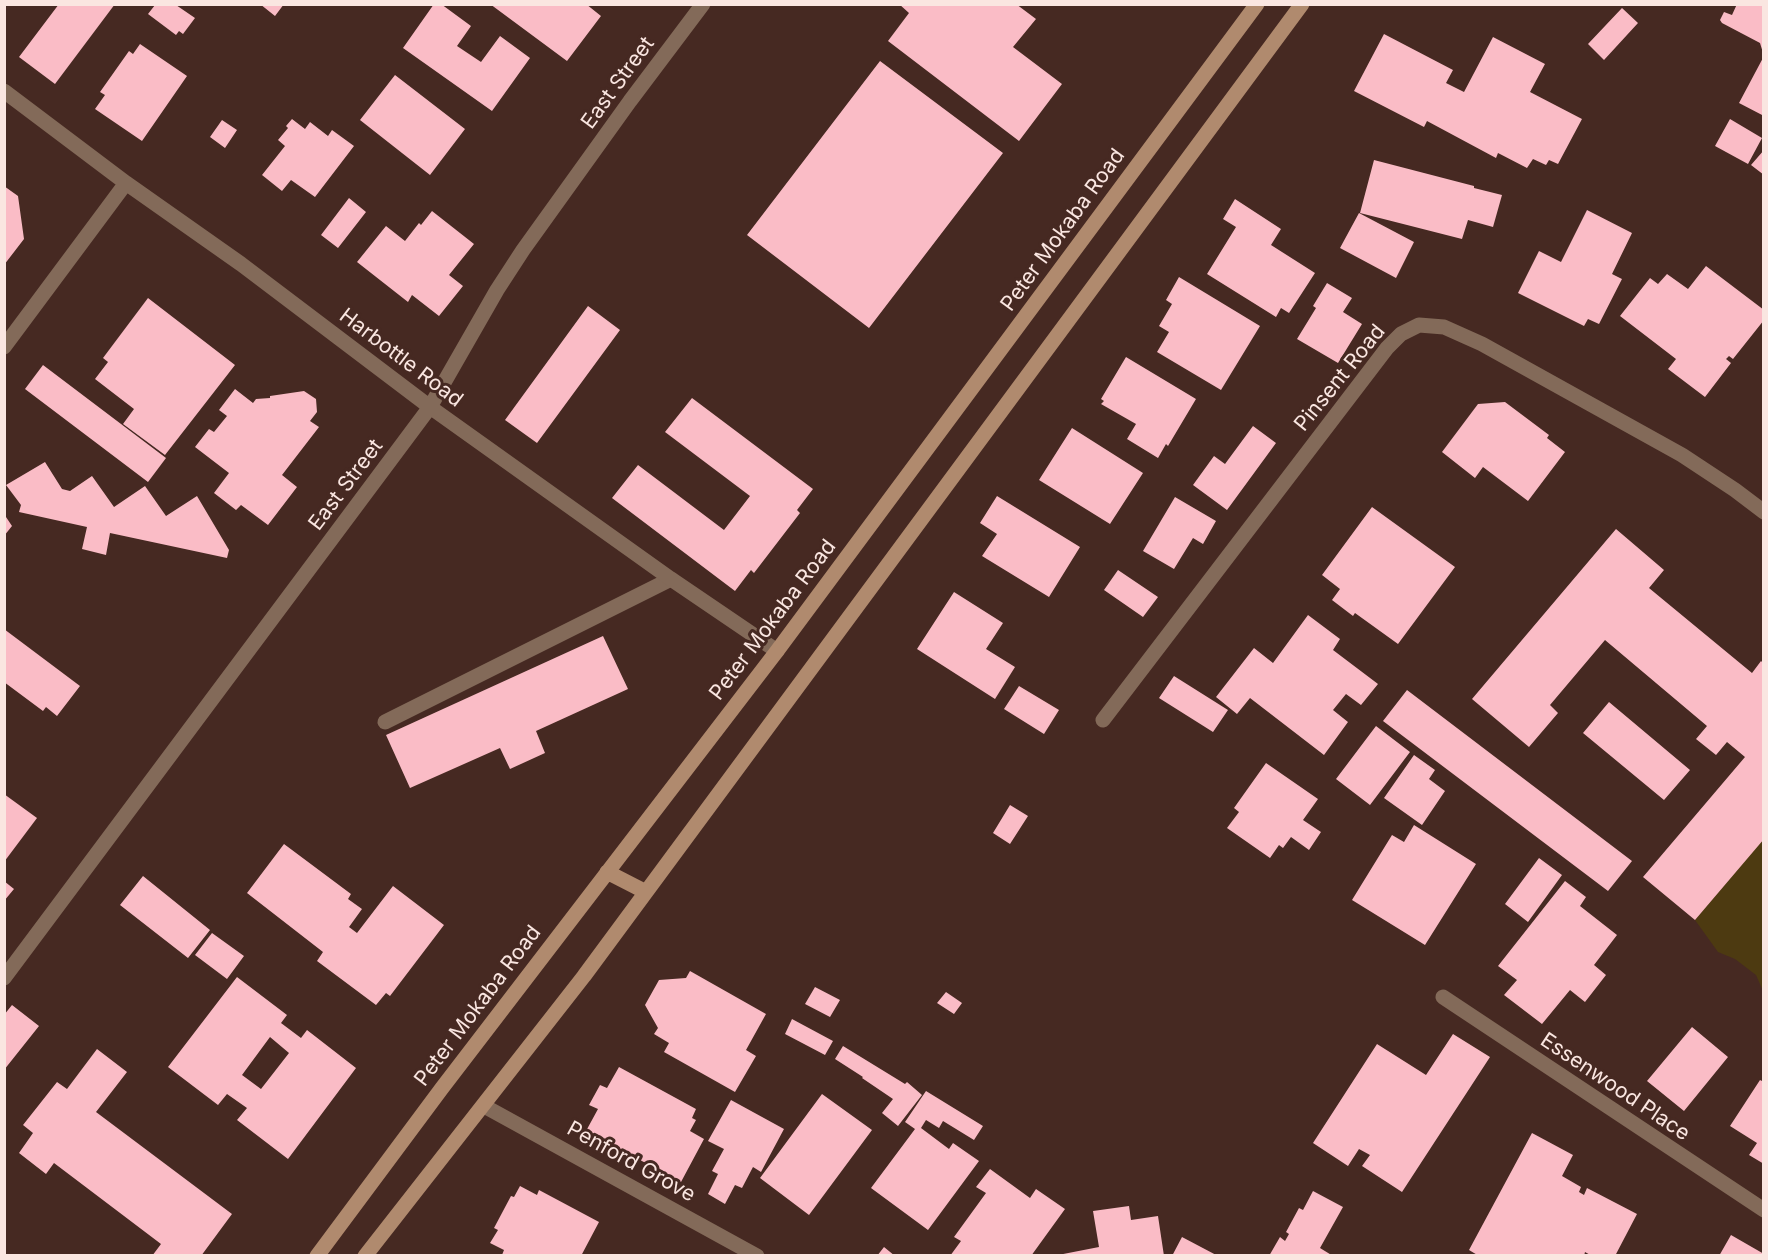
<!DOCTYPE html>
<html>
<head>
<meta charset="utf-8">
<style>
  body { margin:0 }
  #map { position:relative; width:1768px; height:1260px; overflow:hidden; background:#462922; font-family:Inter,sans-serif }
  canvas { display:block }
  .frame { position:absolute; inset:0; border:6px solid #fae6e1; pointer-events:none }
</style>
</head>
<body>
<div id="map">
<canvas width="1768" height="1260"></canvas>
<div class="frame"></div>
</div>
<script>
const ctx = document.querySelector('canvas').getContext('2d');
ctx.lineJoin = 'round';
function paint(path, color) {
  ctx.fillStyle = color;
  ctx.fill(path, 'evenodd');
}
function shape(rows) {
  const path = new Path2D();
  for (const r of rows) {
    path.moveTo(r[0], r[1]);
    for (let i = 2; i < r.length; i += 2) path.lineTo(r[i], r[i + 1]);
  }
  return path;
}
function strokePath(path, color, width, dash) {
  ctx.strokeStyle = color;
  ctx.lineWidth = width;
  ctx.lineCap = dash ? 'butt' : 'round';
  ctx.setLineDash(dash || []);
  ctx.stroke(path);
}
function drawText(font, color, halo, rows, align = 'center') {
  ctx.font = font + ' Inter,sans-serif';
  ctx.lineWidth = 6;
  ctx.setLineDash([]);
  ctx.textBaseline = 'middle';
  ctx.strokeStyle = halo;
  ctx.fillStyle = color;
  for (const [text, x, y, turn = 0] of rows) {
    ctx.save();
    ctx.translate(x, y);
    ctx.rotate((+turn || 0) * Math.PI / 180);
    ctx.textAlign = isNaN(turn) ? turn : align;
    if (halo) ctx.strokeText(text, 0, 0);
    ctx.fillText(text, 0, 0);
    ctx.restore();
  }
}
paint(shape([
  [1763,839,1763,991,1756,975,1735,959,1718,952,1695,920]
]), '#4d3a11');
paint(shape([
  [59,4,115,4,55,84,19,57],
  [260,4,284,4,275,16],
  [434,4,441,4,471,26,457,46,481,62,500,36,530,58,492,111,403,48],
  [490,4,586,4,601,16,567,61],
  [899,4,1016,4,1036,19,1013,47,1062,84,1019,141,888,41,909,13],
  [1737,4,1764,4,1764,56,1760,43,1722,23,1720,20,1724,12,1732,15],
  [155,5,176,5,195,18,183,34,179,31,176,35,148,14],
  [1622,8,1638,23,1604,60,1588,44],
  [1384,34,1453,70,1446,83,1464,92,1493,37,1545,64,1530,92,1582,119,1558,164,1549,160,1546,165,1533,159,1527,168,1498,153,1496,158,1427,121,1424,127,1354,91],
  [140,44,187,76,142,141,95,109,105,95,100,92,129,51,133,54],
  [1764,56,1764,116,1739,103],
  [880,61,1003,153,869,328,747,235],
  [395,75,465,129,430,175,360,120],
  [292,119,305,129,310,122,328,136,332,130,354,146,315,197,291,180,282,191,262,175,285,146,278,140,288,128,286,126],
  [1730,119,1762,138,1748,164,1715,146],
  [222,120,237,130,225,148,210,137],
  [1764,150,1764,175,1751,165],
  [1374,160,1474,186,1474,188,1502,195,1493,227,1468,220,1462,239,1360,213],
  [4,186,18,196,24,239,4,265],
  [349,198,366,212,338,248,321,235],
  [1235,199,1281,229,1271,245,1315,273,1289,313,1281,308,1276,317,1207,274,1236,227,1223,219],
  [1587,210,1632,233,1612,274,1622,279,1599,324,1588,319,1584,326,1518,293,1539,251,1561,262],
  [432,211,474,244,449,275,463,286,439,316,412,295,408,302,357,262,386,226,405,241,419,223,421,225],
  [1359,213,1414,242,1396,278,1340,248],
  [1706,266,1764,310,1764,320,1733,359,1729,356,1726,359,1731,363,1705,397,1668,369,1676,359,1620,316,1650,278,1658,284,1667,274,1688,289],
  [1179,277,1260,326,1221,390,1157,352,1169,332,1159,326,1172,304,1166,300],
  [1327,283,1352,298,1343,312,1362,324,1338,363,1297,339,1316,308,1313,306],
  [148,298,235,365,165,455,123,424,134,409,95,379,108,362,103,358],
  [588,306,620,330,537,443,505,420],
  [1126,357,1196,399,1168,446,1166,444,1158,458,1127,439,1136,424,1101,404,1104,401,1101,399],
  [43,365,166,458,148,482,25,389],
  [235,389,253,403,256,399,270,398,270,396,304,391,316,399,317,412,310,421,319,427,282,475,297,487,268,525,241,505,236,510,214,493,229,473,195,447,209,429,214,432,227,416,219,410],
  [692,398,813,489,797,510,800,513,754,573,751,570,735,591,612,498,638,465,724,530,750,496,665,432],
  [1505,402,1549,435,1547,438,1565,452,1528,501,1483,467,1475,478,1442,452,1478,404],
  [1253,426,1276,443,1227,510,1193,485,1214,456,1225,464],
  [1072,428,1143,473,1110,524,1039,480],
  [45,462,62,489,70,491,92,476,114,507,145,486,166,516,197,496,229,550,227,558,110,533,106,555,82,549,87,527,19,512,21,505,6,485],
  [997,496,1080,547,1049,597,982,556,997,534,980,523],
  [1175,497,1216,521,1203,544,1193,538,1174,569,1143,551],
  [1372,507,1455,567,1398,644,1355,613,1353,616,1332,600,1340,589,1322,575],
  [4,514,12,526,4,536],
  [1616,529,1664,570,1649,588,1752,673,1761,661,1764,664,1764,839,1695,920,1643,877,1745,757,1727,742,1716,755,1696,739,1707,726,1605,640,1550,705,1558,713,1529,747,1472,699],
  [1118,570,1158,597,1143,617,1104,590],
  [954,592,1003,623,986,649,1015,667,995,699,917,649],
  [1308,615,1340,639,1333,650,1378,684,1361,705,1346,694,1333,710,1348,722,1324,755,1250,698,1237,714,1216,697,1254,648,1273,663],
  [4,629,80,686,57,716,46,707,43,711,4,682],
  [603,636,628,689,536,731,545,753,510,769,500,748,410,788,386,735],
  [1174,676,1228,710,1213,732,1159,698],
  [1019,686,1059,710,1044,734,1004,709],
  [1407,690,1632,861,1608,891,1383,721],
  [1609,702,1690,770,1664,800,1583,733],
  [1376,726,1410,752,1370,805,1336,779],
  [1414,755,1435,770,1429,779,1445,791,1422,825,1384,798],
  [1266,763,1318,799,1303,820,1321,832,1309,850,1291,837,1283,848,1279,845,1270,858,1227,828,1239,812,1234,808],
  [4,794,37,818,4,862],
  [1010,805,1028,816,1010,844,993,833],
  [1414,825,1476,864,1425,945,1352,900,1392,835,1404,842],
  [284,844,351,894,348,899,362,909,349,927,357,933,393,886,444,925,390,996,386,993,376,1005,317,961,323,952,247,893],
  [1539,858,1562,875,1528,922,1505,904],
  [143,876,210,930,188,958,120,905],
  [4,881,14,889,4,901],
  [1565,881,1586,897,1580,906,1617,935,1594,965,1606,975,1585,1002,1570,990,1542,1024,1504,995,1517,980,1498,966],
  [212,933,244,956,227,979,195,955],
  [690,971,766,1014,746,1050,756,1056,735,1092,664,1052,669,1043,654,1034,658,1028,645,1005,659,980,686,978],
  [237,977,287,1015,281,1023,301,1038,307,1030,356,1068,288,1159,237,1120,247,1108,227,1094,218,1105,168,1067],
  [270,1037,289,1053,261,1089,242,1075],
  [815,987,840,1000,830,1017,805,1004],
  [946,992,962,1003,954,1014,937,1003],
  [12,1005,39,1026,4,1070,4,1015],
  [792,1019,833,1041,825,1055,785,1034],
  [1692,1027,1728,1057,1684,1111,1647,1081],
  [1453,1034,1490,1057,1402,1192,1362,1166,1370,1155,1359,1149,1348,1166,1313,1143,1377,1044,1426,1075],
  [843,1046,905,1084,907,1082,922,1095,898,1126,882,1113,893,1099,862,1078,863,1077,835,1059],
  [97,1049,127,1072,96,1112,232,1214,201,1256,152,1256,161,1244,54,1163,46,1174,19,1153,33,1133,23,1125,57,1082,67,1089],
  [619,1067,696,1109,692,1118,696,1120,690,1131,704,1139,681,1182,586,1131,598,1109,589,1105,600,1085,607,1088],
  [1760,1080,1764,1082,1764,1164,1749,1155,1757,1143,1730,1126],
  [926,1091,983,1126,974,1140,943,1121,939,1128,926,1120,921,1128,949,1149,953,1143,979,1161,928,1230,871,1188,915,1129,905,1122],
  [822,1094,872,1130,809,1215,760,1178],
  [731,1100,784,1129,761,1172,753,1167,742,1188,735,1185,725,1204,708,1194,718,1174,712,1171,724,1149,708,1141],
  [1532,1133,1573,1155,1562,1176,1581,1187,1579,1192,1584,1195,1587,1188,1637,1214,1615,1256,1592,1256,1585,1252,1584,1256,1479,1256,1469,1250],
  [990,1169,1030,1198,1036,1189,1065,1209,1031,1256,950,1256,961,1241,954,1237,986,1193,976,1187],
  [520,1186,537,1195,539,1190,599,1222,581,1256,503,1256,502,1255,504,1250,490,1243,498,1230,494,1228,511,1196,514,1197],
  [1313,1191,1343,1207,1320,1248,1333,1256,1269,1256,1280,1237,1285,1241,1289,1234,1286,1232,1299,1208,1303,1210],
  [1129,1206,1131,1220,1158,1216,1164,1256,1053,1256,1099,1247,1093,1211],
  [1731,1235,1764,1254,1764,1256,1719,1256],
  [1182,1237,1218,1256,1172,1256],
  [884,1247,895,1256,877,1256]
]), '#fabcc6');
strokePath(shape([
  [385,722,671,579]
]), '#836a59', 15);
strokePath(shape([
  [4,91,126,183,241,264,430,407,671,579,777,651],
  [4,347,126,183],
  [1103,720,1387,348,1401,334,1419,325,1444,327,1482,344,1682,455,1735,490,1764,512],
  [4,978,430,407,497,290,523,250,630,101,703,4],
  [1443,997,1764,1210],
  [484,1106,757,1256]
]), '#836a59', 15);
strokePath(shape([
  [607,872,646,892],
  [317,1256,442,1088,777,651,1257,4],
  [365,1256,584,976,1302,4]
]), '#b08a6e', 15);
drawText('21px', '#fae6e1', '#462922', [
  ["East Street",618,83,-54],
  ["Peter Mokaba Road",1063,230,-54],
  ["Harbottle Road",401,358,37],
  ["Pinsent Road",1340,378,-51],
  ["East Street",346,485,-53],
  ["Peter Mokaba Road",773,620,-53],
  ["Peter Mokaba Road",478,1006,-53],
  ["Essenwood Place",1615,1087,34],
  ["Penford Grove",631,1162,29]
]);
</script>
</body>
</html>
